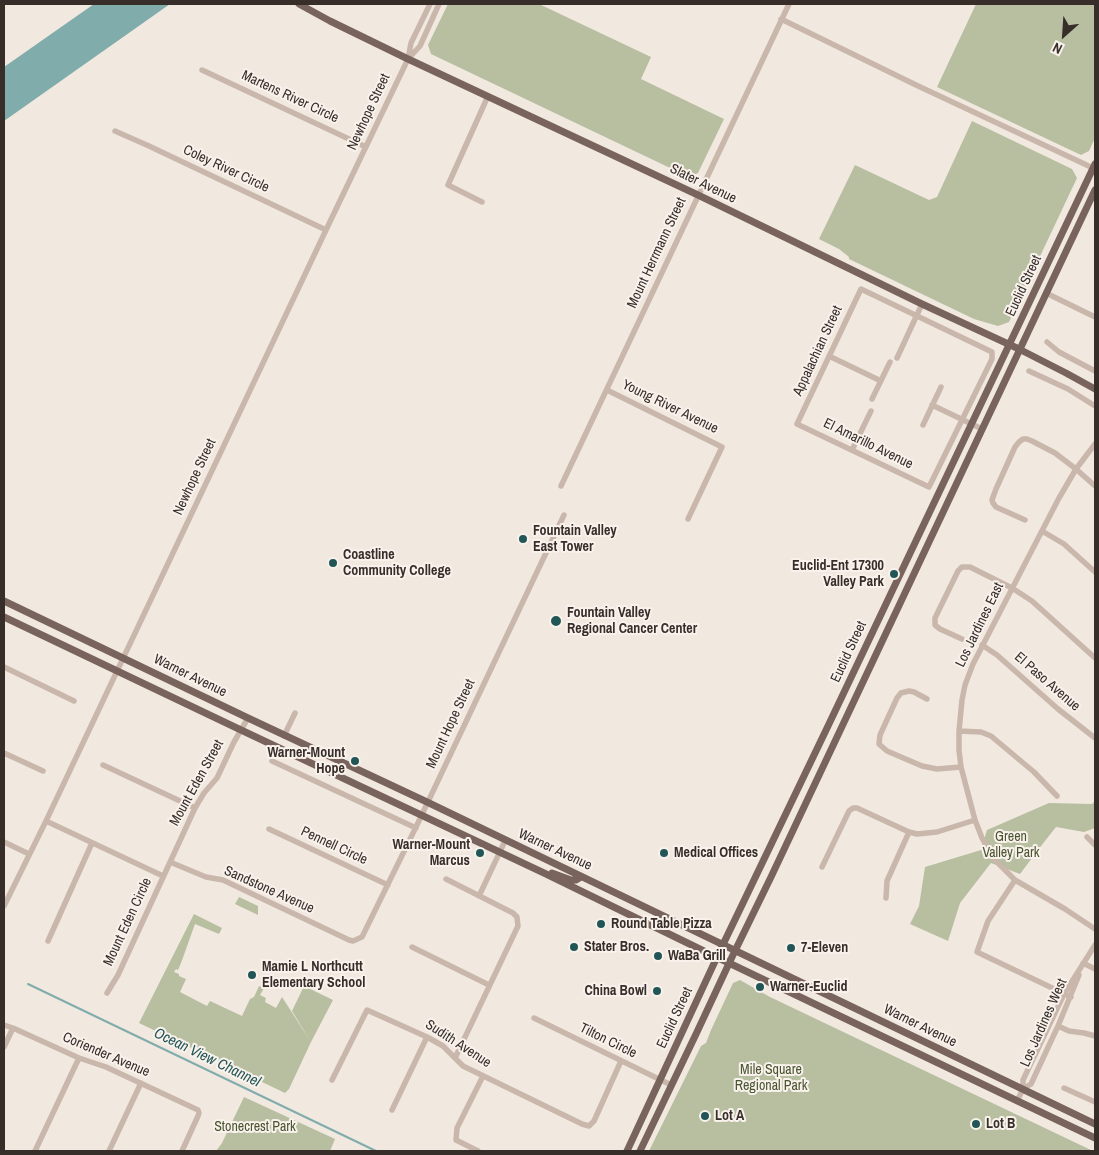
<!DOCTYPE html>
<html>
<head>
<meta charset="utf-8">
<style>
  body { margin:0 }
  #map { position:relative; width:1099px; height:1155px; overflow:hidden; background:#f1e8df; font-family:"Archivo Narrow",sans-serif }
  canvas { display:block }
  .frame { position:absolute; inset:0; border:5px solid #372e2a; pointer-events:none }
  .north { position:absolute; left:1039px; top:10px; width:50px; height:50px; -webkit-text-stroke:4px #f9f2ec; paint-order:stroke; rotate:206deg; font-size:14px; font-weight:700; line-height:20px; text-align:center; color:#372e2a }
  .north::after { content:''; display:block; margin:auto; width:18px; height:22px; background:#372e2a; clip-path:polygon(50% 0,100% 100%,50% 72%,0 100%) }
</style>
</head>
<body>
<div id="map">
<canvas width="1099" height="1155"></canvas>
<div class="frame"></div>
<div class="north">N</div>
</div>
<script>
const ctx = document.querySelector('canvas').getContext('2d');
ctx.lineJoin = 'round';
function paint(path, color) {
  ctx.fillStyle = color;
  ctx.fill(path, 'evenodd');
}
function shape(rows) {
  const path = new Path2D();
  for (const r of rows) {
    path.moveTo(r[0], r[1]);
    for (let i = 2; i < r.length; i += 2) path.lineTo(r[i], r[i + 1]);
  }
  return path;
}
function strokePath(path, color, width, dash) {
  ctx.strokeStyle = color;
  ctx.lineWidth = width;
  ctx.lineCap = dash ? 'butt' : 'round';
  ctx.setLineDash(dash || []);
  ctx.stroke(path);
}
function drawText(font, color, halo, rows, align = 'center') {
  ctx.font = font + ' "Archivo Narrow",sans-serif';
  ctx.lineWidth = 4;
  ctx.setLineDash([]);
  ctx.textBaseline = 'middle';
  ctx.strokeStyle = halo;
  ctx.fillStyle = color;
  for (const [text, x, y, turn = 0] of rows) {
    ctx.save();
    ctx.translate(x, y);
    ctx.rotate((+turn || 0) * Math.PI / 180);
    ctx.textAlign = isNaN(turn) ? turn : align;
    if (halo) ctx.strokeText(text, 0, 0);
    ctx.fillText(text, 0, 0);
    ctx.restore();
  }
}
paint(shape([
  [448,4,539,4,651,57,641,79,724,119,698,173,689,177,431,54,428,45],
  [976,4,1095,4,1095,138,1089,151,1081,155,937,87],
  [972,121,1072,169,1077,178,1009,322,998,326,974,319,849,259,849,257,839,249,819,239,855,165,929,200,937,197],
  [1095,801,1095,828,1084,832,1056,827,1041,846,1020,874,991,863,960,903,948,941,910,924,919,906,925,867,981,850,987,830,1049,803,1092,804],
  [239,897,258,906,258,915,235,904],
  [194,914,222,928,219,934,195,924,181,963,178,970,176,969,174,972,179,974,179,976,186,979,180,992,207,1006,210,1001,242,1016,250,999,254,997,259,986,264,988,260,995,266,998,265,1002,276,1008,282,997,311,1042,289,1089,285,1093,139,1023],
  [740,980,770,997,1093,1151,649,1151,701,1046,706,1043,711,1030,733,983],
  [304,986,333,1000,311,1042,292,1011],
  [244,1097,335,1139,330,1151,216,1151,222,1143]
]), '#b7bfa0');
paint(shape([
  [94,4,170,4,4,121,4,67]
]), '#80acac');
strokePath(shape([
  [28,984,376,1151]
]), '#80acac', 2);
strokePath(shape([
  [781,19,916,85,1093,168],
  [408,59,420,46,439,4],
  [202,70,366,147],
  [115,131,149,146,326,230],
  [482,202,448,185,488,96],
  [861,289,992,352,992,359,929,487,797,424,861,289],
  [1046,293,1095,317],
  [1047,342,1059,352,1095,371],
  [829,356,881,381],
  [897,358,922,304],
  [1029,371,1068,389,1095,406],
  [607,390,722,447,688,519],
  [872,399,890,362],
  [932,405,982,429],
  [923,425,941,387],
  [1095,444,1076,469,1059,498,973,664,965,685,962,700,959,731,959,750,961,767,975,820,982,838,995,860,1015,880,1065,909,1095,929],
  [852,450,871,411],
  [561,486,789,4],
  [1025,520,996,507,993,503,992,500,996,489,1015,447,1019,442,1023,439,1027,439,1032,441,1055,453,1076,469,1095,486],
  [1042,531,1064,544,1095,572],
  [962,639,940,629,935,625,935,618,958,571,962,567,970,567,1012,588,1032,601,1095,658],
  [982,645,997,655,1058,709,1095,738],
  [4,667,74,701],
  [927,699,914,692,909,691,901,693,897,698,880,735,879,744,887,751,922,766,937,769,961,767],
  [959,731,981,732,991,736,1034,772,1057,796],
  [284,736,295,713],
  [4,753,43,771],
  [272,761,416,828],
  [103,765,195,808],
  [46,821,163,876],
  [269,829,388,885],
  [1087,837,1095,845],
  [4,842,29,854],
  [170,862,206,877,223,880,349,940,353,941,362,937,417,825,564,515],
  [822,867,849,811,853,808,857,808,909,832,917,834,937,832,975,820],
  [446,879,513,913,517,917,518,926,455,1058],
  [1015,880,988,921,977,952,1071,997],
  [479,896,505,841],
  [886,898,887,881,909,832],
  [4,906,46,821,326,230,408,59,411,43,430,4],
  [48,941,92,843],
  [412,947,489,985],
  [1083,963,1095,969],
  [107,993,118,975,195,808,204,793,217,778,234,742,248,718],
  [534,1018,671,1085],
  [4,1025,13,1028,79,1058,106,1067,198,1110,199,1113,198,1116,182,1151],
  [1058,1026,1069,1031,1084,1033,1095,1036],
  [4,1047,13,1028],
  [332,1080,367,1010,427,1037,443,1046,463,1066,582,1124,589,1126,594,1121,621,1061],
  [1064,1088,1095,1102],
  [1023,1089,1031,1084,1058,1026,1079,975],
  [1017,1101,1023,1089,1023,1080,1064,994,1095,945],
  [392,1110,427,1037],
  [35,1151,79,1058],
  [109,1151,141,1083],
  [478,1151,456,1140,457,1128,483,1076]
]), '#c9b7ac', 5.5);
strokePath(shape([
  [299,4,330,21,408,59,698,195,922,304,1019,349,1066,373,1095,389],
  [4,601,248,718,427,802,1095,1124],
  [4,617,241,730,544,873,708,953,1095,1138],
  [552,873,571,880,576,880,581,877],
  [627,1151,717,957,828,726,1095,164],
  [640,1151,697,1032,732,957,771,877,1095,190]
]), '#78645d', 7);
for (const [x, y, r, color] of [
  [523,539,5,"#225656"],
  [333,563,5,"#225656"],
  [894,574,5,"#225656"],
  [556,621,6,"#225656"],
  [355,761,5,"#225656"],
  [480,853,5,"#225656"],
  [664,853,5,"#225656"],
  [601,924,5,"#225656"],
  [574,947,5,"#225656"],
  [791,948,5,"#225656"],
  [658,956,5,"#225656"],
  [252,975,5,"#225656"],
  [760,987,5,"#225656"],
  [657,991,5,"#225656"],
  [705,1116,5,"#225656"],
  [976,1124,5,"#225656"]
]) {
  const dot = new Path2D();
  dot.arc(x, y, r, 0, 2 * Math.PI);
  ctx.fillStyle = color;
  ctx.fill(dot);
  strokePath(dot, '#f9f2ec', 2);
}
drawText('14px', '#372e2a', '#f9f2ec', [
  ["Martens River Circle",290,97,25],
  ["Newhope Street",369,112,-65],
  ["Coley River Circle",226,169,25],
  ["Slater Avenue",703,184,26],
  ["Mount Herrmann Street",657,253,-65],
  ["Euclid Street",1024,286,-65],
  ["Appalachian Street",818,351,-65],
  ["Young River Avenue",670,407,26],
  ["El Amarillo Avenue",868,444,26],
  ["Newhope Street",195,477,-65],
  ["Los Jardines East",980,625,-64],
  ["Euclid Street",849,652,-65],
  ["Warner Avenue",190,676,26],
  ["El Paso Avenue",1047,682,41],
  ["Mount Hope Street",451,724,-65],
  ["Mount Eden Street",197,783,-61],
  ["Pennell Circle",334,846,25],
  ["Warner Avenue",555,850,25],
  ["Sandstone Avenue",269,890,24],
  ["Mount Eden Circle",128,922,-65],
  ["Euclid Street",675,1018,-65],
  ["Los Jardines West",1044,1023,-66],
  ["Warner Avenue",920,1026,26],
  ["Tilton Circle",608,1041,26],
  ["Sudith Avenue",458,1044,33],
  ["Coriender Avenue",106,1055,23]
]);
drawText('bold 14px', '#372e2a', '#f9f2ec', [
  ["Fountain Valley",533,531],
  ["East Tower",533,547],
  ["Coastline",343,555],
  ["Community College",343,571],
  ["Euclid-Ent 17300",884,566,"right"],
  ["Valley Park",884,582,"right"],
  ["Fountain Valley",567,613],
  ["Regional Cancer Center",567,629],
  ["Warner-Mount",345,753,"right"],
  ["Hope",345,769,"right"],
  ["Warner-Mount",470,845,"right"],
  ["Marcus",470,861,"right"],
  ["Medical Offices",674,853],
  ["Round Table Pizza",611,924],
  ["Stater Bros.",584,947],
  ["7-Eleven",801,948],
  ["WaBa Grill",668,956],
  ["Mamie L Northcutt",262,967],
  ["Elementary School",262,983],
  ["Warner-Euclid",770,987],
  ["China Bowl",647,991,"right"],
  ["Lot A",715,1116],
  ["Lot B",986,1124]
], 'left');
drawText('14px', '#495430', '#f9f2ec', [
  ["Green",1011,837],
  ["Valley Park",1011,853],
  ["Mile Square",771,1070],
  ["Regional Park",771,1086],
  ["Stonecrest Park",255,1127]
]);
drawText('italic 15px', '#225656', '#f9f2ec', [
  ["Ocean View Channel",207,1058,26]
]);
</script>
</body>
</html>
